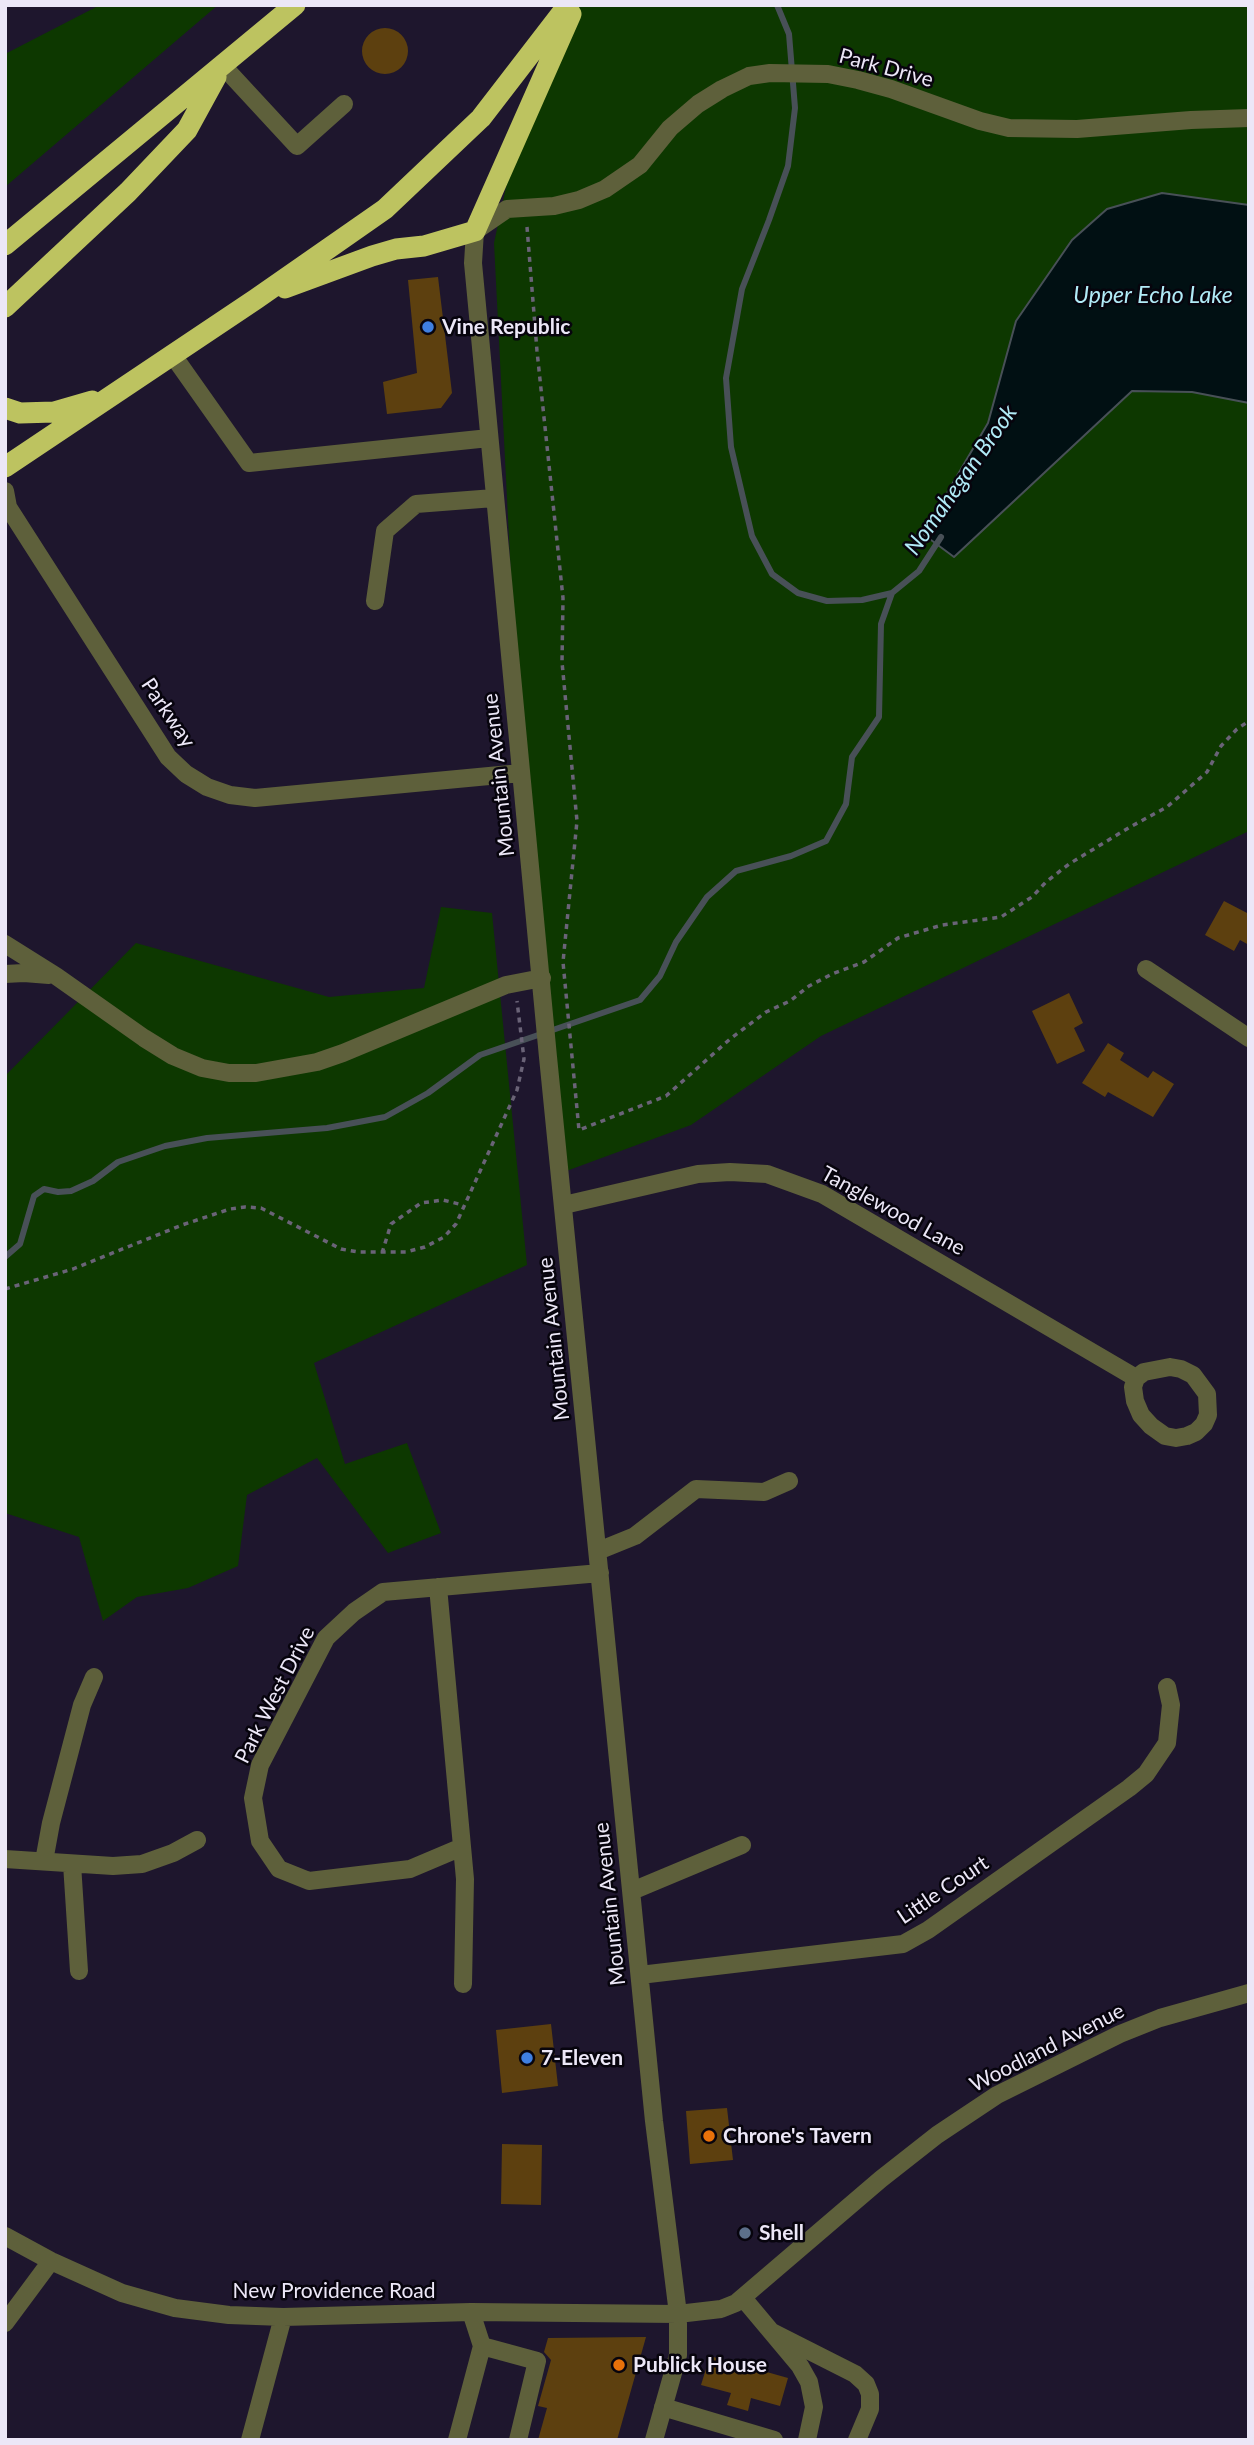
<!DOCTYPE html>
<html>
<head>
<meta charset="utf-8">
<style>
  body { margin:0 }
  #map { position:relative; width:1254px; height:2445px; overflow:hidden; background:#1e162d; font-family:Lato,sans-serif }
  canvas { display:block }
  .frame { position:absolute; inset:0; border:7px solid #ece7f7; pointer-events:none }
</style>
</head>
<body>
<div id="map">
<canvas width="1254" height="2445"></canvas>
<div class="frame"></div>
</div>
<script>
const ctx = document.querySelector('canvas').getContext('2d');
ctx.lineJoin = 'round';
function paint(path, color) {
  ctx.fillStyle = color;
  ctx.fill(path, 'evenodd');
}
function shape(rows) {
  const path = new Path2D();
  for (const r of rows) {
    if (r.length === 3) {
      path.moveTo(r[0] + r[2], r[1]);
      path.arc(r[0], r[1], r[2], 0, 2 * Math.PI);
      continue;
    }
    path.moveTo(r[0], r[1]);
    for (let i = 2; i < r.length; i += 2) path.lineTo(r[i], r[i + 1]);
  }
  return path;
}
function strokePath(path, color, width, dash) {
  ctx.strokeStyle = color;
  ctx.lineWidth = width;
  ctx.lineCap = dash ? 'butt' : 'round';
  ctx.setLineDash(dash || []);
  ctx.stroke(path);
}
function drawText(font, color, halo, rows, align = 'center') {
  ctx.font = font + ' Lato,sans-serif';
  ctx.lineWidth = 5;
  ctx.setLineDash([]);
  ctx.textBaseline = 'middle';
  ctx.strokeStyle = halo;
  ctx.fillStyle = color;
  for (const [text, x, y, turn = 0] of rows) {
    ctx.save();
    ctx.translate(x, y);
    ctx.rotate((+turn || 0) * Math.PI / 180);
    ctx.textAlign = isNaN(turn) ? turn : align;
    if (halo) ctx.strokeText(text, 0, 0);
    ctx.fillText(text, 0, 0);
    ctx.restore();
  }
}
paint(shape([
  [100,5,218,5,5,187,5,54],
  [575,5,1249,5,1249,831,821,1036,691,1125,561,1173,521,773,494,243,517,136],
  [441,907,492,913,527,1265,314,1363,345,1464,407,1443,441,1533,388,1553,317,1458,247,1495,238,1566,188,1588,137,1597,103,1621,79,1537,5,1513,5,1076,136,943,329,997,424,988]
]), '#0d3800');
const water = shape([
  [1162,193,1249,205,1249,403,1192,392,1132,391,954,557,923,534,988,423,1016,321,1072,240,1107,209,1162,193]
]);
paint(water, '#011013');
strokePath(water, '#485057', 2);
strokePath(shape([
  [777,5,789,34,795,108,788,166,769,220,742,289,726,378,731,447,752,536,772,574,798,593,827,601,862,600,892,593,919,571,941,537],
  [5,1257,20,1244,34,1196,44,1189,58,1192,71,1191,93,1181,118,1162,165,1146,207,1138,327,1128,385,1117,428,1093,480,1055,640,1000,660,976,676,942,707,897,736,871,791,856,826,841,846,804,852,757,879,717,881,624,892,593]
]), '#485057', 6);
paint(shape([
  [385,51,23],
  [438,277,452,393,441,408,387,414,383,382,417,373,408,280],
  [1224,901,1249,914,1249,945,1240,940,1234,951,1205,935],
  [1069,993,1083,1023,1074,1028,1085,1051,1057,1064,1032,1011],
  [1108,1043,1124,1053,1120,1060,1148,1078,1153,1071,1174,1084,1153,1117,1108,1092,1105,1097,1082,1083],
  [551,2024,558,2086,502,2093,496,2030],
  [727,2108,733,2160,690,2164,686,2111],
  [502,2144,542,2145,541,2205,501,2204],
  [646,2337,617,2440,538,2440,547,2408,538,2406,551,2360,544,2352,548,2338],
  [710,2356,788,2378,780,2406,751,2398,748,2411,727,2405,731,2393,701,2385]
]), '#5d400f');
strokePath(shape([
  [527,227,537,351,563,598,562,662,577,821,563,962,579,1130,666,1096,730,1039,766,1012,790,1001,809,986,832,974,864,962,898,938,942,925,1001,917,1032,897,1046,882,1069,864,1130,827,1167,807,1207,772,1221,746,1237,729,1249,721],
  [382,1253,391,1224,421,1203,443,1200,463,1205],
  [5,1289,73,1269,182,1225,230,1209,245,1207,261,1208,341,1249,358,1252,406,1252,425,1247,444,1237,456,1224,517,1090,524,1059,517,1001]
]), '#6a6377', 3.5, [5, 5]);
strokePath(shape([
  [223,66,297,146,344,104],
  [172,354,249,463,489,438],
  [5,491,8,507,168,757,186,774,207,787,230,795,255,798,521,773],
  [375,601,385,531,416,504,494,498],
  [5,944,56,976,144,1038,173,1056,202,1068,229,1073,256,1073,317,1062,343,1053,506,985,542,978],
  [1146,969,1249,1038],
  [5,974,24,973,49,975],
  [564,1205,698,1174,730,1172,767,1174,822,1194,1136,1378],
  [1170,1367,1181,1369,1193,1375,1207,1394,1208,1415,1204,1424,1196,1432,1187,1436,1176,1438,1165,1436,1151,1426,1141,1415,1135,1401,1133,1387,1136,1378,1144,1372,1170,1367],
  [598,1551,635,1536,696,1489,764,1492,789,1481],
  [438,1587,465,1879,463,1984],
  [462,1847,410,1869,309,1881,279,1869,260,1841,253,1798,260,1765,326,1638,354,1612,383,1592,600,1573],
  [5,1859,113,1866,142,1864,173,1853,197,1840],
  [44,1861,51,1823,82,1705,94,1677],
  [72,1864,79,1971],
  [632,1891,742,1845],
  [640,1975,903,1944,928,1930,1129,1788,1146,1774,1167,1743,1171,1705,1167,1687],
  [5,2236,51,2261,122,2293,175,2308,229,2315,283,2317,471,2312,678,2314,721,2309,736,2303,881,2179,937,2135,997,2095,1120,2034,1160,2018,1249,1993],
  [743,2298,800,2366,809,2382,814,2407,807,2440],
  [5,2323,51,2261],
  [772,2332,855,2374,866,2384,870,2394,870,2409,857,2440],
  [482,2346,537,2361,518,2440],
  [663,2407,774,2440],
  [250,2440,283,2317],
  [457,2440,482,2346,471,2312],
  [654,2440,678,2355,678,2314,654,2121,548,1057,473,263,475,231,507,209,554,206,579,200,605,189,640,165,670,128,698,104,722,89,749,76,770,73,828,74,858,80,891,89,980,121,1009,128,1077,129,1191,120,1249,118]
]), '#5e603b', 18);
strokePath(shape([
  [5,245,295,5],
  [285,288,372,256,396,249,424,246,475,231,571,14],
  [5,307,128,192,187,130,216,77],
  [5,408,20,413,54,412,92,401],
  [5,467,256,299,385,209,481,118,568,5]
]), '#bdc360', 21);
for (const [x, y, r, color] of [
  [428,327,7,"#3f7fe0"],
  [527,2058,7,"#3f7fe0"],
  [709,2136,7,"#e8710a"],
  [745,2233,7,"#5c6f8a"],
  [619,2365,7,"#e8710a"]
]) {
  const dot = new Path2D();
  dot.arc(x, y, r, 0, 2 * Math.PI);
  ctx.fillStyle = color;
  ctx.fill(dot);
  strokePath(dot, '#07040d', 2.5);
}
drawText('21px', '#ece7f7', '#07040d', [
  ["Park Drive",886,68,15],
  ["Parkway",168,713,56],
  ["Mountain Avenue",499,775,-96],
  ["Tanglewood Lane",893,1211,29],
  ["Mountain Avenue",554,1339,-96],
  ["Park West Drive",275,1695,-63],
  ["Little Court",943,1890,-34],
  ["Mountain Avenue",610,1904,-96],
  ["Woodland Avenue",1047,2048,-27],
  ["New Providence Road",334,2291]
]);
drawText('bold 21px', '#ece7f7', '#07040d', [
  ["Vine Republic",442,327],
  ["7-Eleven",541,2058],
  ["Chrone's Tavern",723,2136],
  ["Shell",759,2233],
  ["Publick House",633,2365]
], 'left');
drawText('italic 23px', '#b1ebf7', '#07040d', [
  ["Upper Echo Lake",1153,296],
  ["Nomahegan Brook",961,480,-55]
]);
</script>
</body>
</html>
